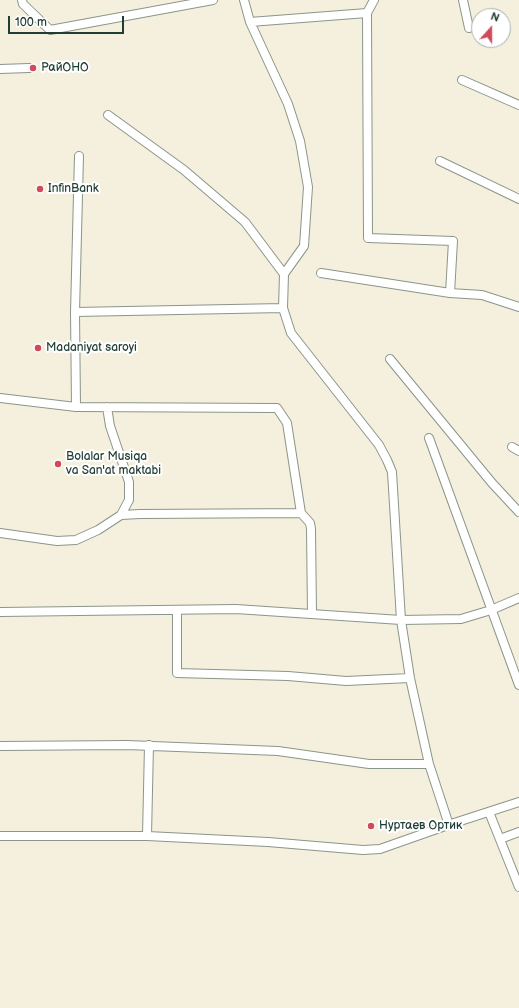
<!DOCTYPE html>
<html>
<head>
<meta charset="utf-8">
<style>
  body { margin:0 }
  #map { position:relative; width:519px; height:1008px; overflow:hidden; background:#f5efde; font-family:"Balsamiq Sans",sans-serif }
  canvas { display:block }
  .north { position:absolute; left:471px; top:8px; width:40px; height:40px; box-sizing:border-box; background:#fff; border:1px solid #a5b1ae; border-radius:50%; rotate:21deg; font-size:11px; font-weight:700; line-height:16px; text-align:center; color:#1f3d34 }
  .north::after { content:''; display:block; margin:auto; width:14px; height:18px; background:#d1495b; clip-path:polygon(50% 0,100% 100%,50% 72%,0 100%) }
  .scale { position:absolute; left:8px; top:16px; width:116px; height:18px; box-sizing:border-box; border:2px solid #1f3d34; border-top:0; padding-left:5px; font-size:12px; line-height:14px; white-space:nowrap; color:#1f3d34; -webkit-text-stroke:3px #fff; paint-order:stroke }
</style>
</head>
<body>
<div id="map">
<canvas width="519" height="1008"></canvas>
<div class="north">N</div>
<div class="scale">100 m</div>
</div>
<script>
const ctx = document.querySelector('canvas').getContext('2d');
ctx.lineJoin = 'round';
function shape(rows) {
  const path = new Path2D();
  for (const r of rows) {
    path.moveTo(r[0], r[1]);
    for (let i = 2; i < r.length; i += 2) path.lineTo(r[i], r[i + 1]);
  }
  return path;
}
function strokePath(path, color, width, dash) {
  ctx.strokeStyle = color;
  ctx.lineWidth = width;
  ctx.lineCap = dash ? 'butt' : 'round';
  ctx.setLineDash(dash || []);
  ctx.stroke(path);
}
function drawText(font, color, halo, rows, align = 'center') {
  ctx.font = font + ' "Balsamiq Sans",sans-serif';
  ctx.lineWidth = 4;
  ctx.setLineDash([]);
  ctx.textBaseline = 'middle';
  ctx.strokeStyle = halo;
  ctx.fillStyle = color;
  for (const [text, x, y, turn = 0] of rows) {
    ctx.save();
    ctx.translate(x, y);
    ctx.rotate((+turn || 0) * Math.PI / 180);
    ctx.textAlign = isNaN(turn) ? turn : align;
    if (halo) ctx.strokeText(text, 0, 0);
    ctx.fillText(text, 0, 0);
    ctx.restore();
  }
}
const minor = shape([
  [22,0,23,4,50,30,213,0],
  [244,0,250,22,288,104,300,141,308,187,304,246,284,274,283,308,291,333,379,445,387,460,392,472,401,620,410,678,429,764,449,825],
  [374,0,367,13,368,238,453,241,450,293],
  [463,0,469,28],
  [250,22,367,13],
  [0,69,29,68],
  [462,80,519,105],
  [108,115,184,170,245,222,284,274],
  [440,161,519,199],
  [321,273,450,293,482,295,519,307],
  [75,312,283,308],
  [390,359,492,483,519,512],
  [0,398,76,407,277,408,287,423,301,513,310,523,311,529,312,614],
  [76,407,75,312,79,156],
  [429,438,519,685],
  [512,447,519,451],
  [121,515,140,514,301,513],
  [0,533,57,541,76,540,98,530,121,515,129,500,129,482,110,426,107,407],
  [177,610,177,673,288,676,346,681,410,678],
  [0,612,236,609,401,620,461,619,491,610,519,598],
  [0,746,127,745,278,751,369,764,429,764],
  [489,812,519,887],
  [0,836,147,836,268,842,363,850,380,849,451,824,519,802],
  [147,836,149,745],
  [500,839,519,832]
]);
strokePath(minor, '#8a9689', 10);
strokePath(minor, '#fff', 8);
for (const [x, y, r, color] of [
  [33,68,4,"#d1495b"],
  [40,189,4,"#d1495b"],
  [38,348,4,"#d1495b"],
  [58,464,4,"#d1495b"],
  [371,826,4,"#d1495b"]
]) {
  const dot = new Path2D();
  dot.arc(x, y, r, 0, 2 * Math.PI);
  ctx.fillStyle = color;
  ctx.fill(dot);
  strokePath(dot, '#fff', 1.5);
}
drawText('12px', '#1f3d34', '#fff', [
  ["РайОНО",41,68],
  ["InfinBank",48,189],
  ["Madaniyat saroyi",46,348],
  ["Bolalar Musiqa",66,457],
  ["va San'at maktabi",66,471],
  ["Нуртаев Ортик",379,826]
], 'left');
</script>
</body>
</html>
